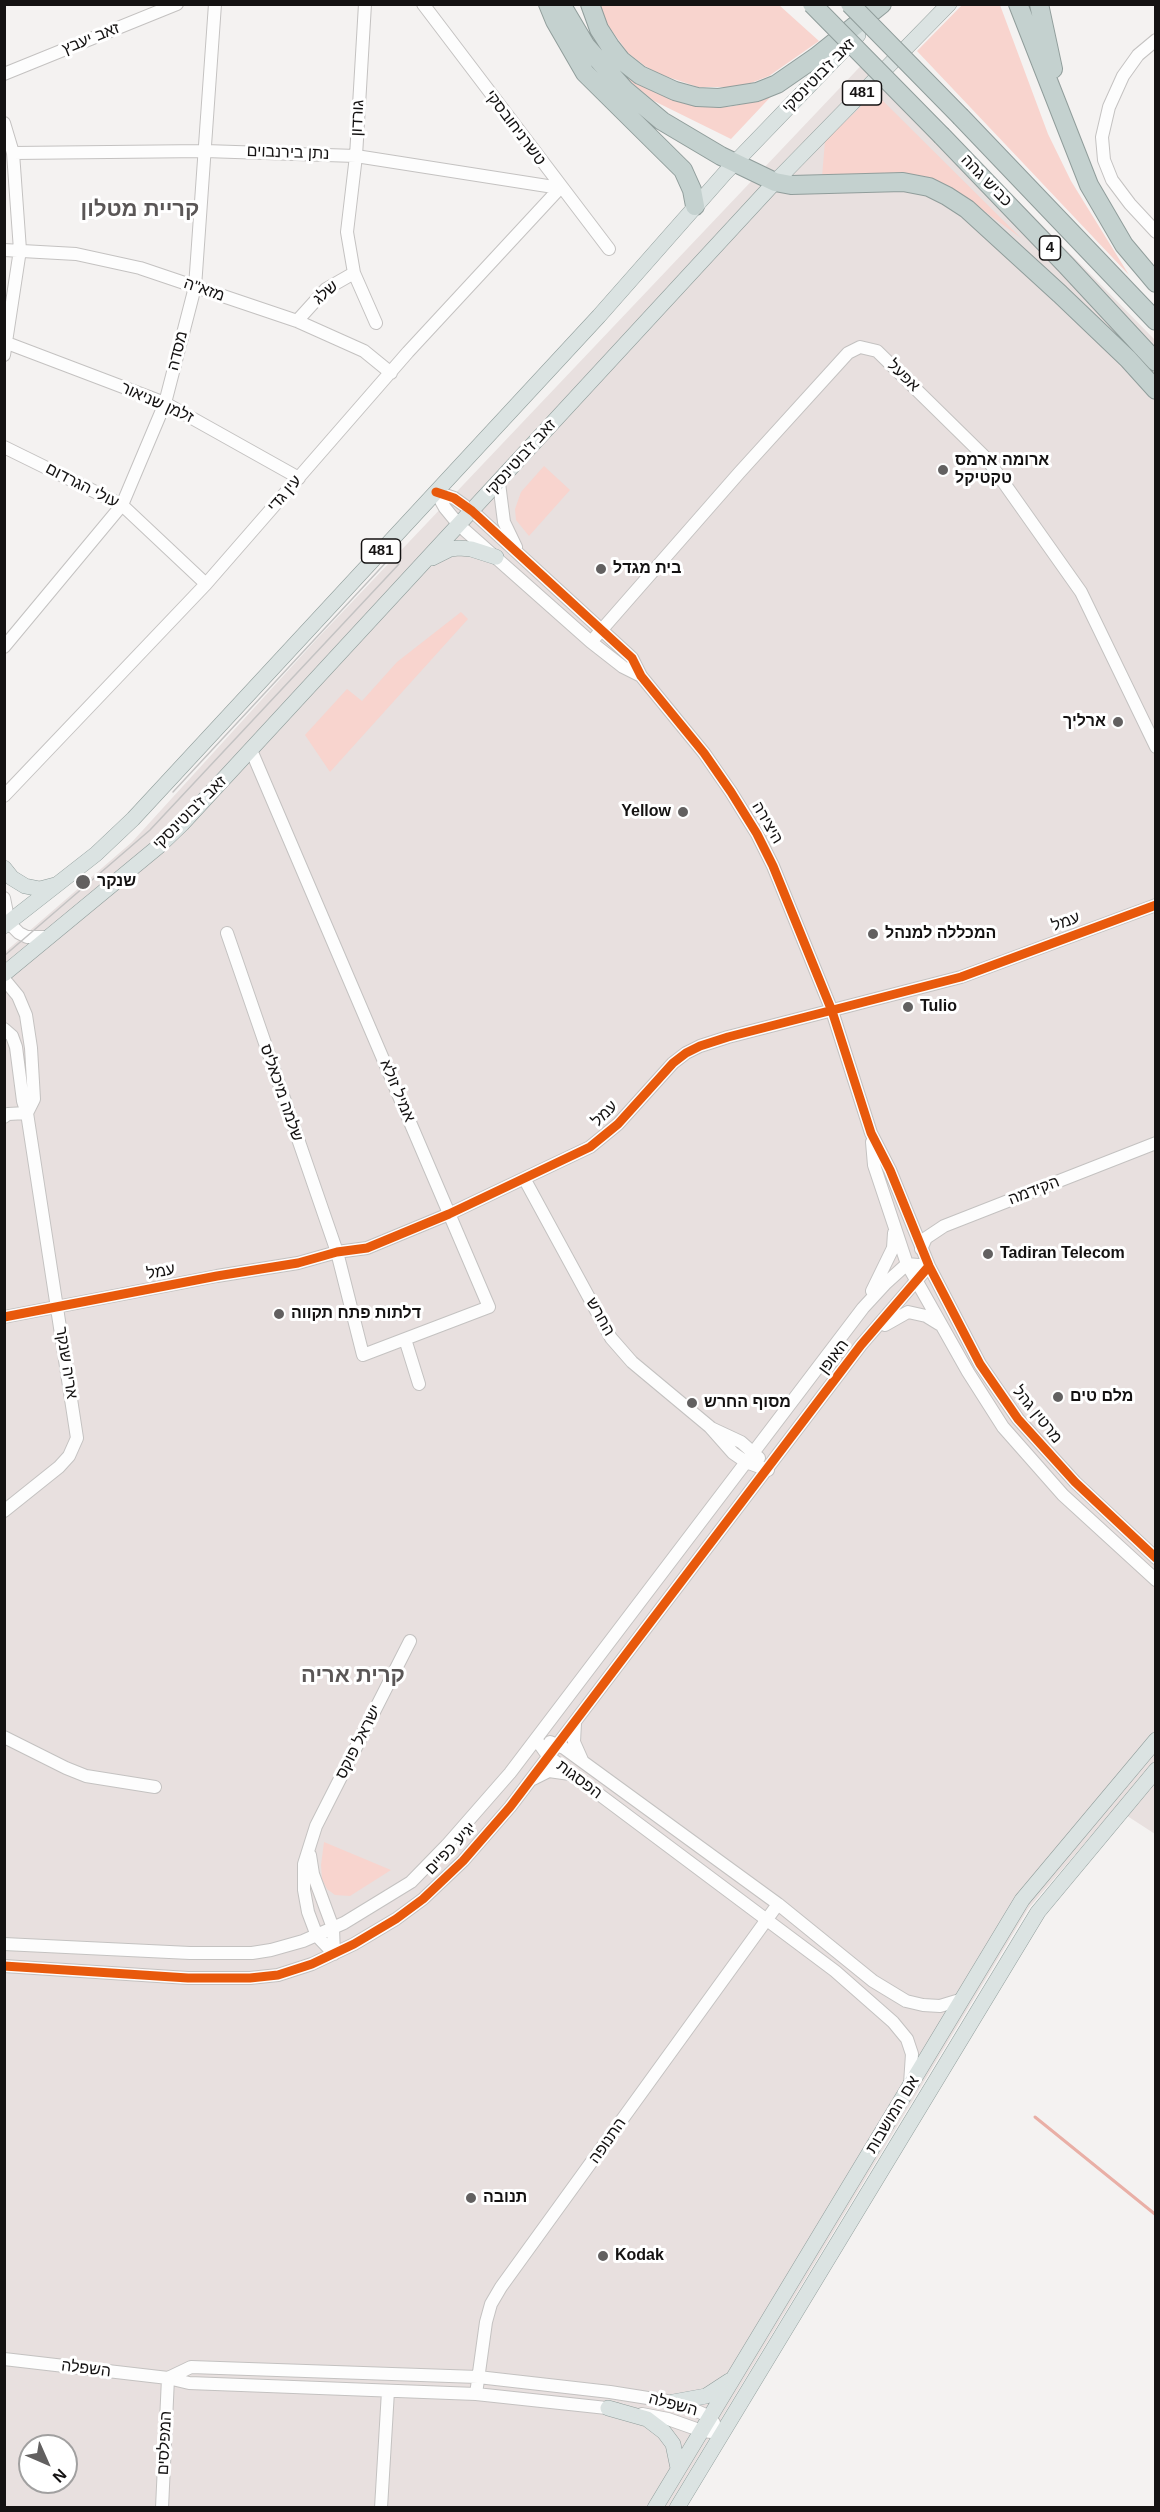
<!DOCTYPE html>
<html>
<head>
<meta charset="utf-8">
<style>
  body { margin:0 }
  #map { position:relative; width:1160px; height:2512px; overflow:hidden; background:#f4f2f1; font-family:Helvetica,sans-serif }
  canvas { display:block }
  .frame { position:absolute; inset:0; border:6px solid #141212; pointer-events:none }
  .north { position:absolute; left:18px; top:2434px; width:60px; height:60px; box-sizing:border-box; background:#fff; border:2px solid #a1a0a0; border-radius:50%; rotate:135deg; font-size:16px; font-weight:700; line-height:24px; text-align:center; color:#141212 }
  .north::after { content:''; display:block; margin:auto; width:21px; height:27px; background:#626060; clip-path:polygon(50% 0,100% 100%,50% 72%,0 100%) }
</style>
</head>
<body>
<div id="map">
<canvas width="1160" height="2512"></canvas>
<div class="frame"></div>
<div class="north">N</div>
</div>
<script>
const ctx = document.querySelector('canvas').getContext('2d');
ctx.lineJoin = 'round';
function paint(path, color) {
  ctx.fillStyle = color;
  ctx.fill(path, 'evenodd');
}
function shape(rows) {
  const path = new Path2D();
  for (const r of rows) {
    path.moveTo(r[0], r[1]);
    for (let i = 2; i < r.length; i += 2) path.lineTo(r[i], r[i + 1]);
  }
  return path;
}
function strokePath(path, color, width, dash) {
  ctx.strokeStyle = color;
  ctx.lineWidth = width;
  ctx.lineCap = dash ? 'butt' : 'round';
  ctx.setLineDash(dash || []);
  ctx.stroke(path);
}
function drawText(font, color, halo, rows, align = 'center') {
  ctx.font = font + ' Helvetica,"Noto Sans Hebrew",sans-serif';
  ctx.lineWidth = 6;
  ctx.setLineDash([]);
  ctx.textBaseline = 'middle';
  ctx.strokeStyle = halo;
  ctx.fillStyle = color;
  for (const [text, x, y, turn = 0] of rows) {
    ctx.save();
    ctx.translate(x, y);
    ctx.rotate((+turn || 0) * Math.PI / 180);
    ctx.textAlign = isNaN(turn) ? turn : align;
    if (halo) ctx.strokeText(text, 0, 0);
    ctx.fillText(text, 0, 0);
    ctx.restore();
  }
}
paint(shape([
  [873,53,1155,340,1155,1834,1115,1808,1028,1909,668,2507,5,2508,5,952,132,842,315,641],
  [30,2446,66,2446,66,2482,30,2482]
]), '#e8e0df');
paint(shape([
  [600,5,779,5,819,41,769,76,751,83,736,87,698,87,659,74,645,66,628,53,607,24],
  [962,5,1000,5,1048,134,1071,181,1129,275,917,51],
  [615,64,699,105,728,107,753,102,778,89,731,139,654,101,634,85],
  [875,93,1021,238,958,192,933,179,894,173,822,177,825,141],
  [544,466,570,490,529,536,516,520,515,509,521,492],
  [461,612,468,619,330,772,305,735,347,689,362,701,397,662],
  [324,1842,391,1870,350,1896,335,1895,327,1889,322,1879,321,1865]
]), '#f8d4ce');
strokePath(shape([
  [1035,2117,1156,2215]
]), '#e9afa6', 3);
const minor = shape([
  [423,4,609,249],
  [1156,40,1138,55,1123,76,1109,107,1102,137,1104,160,1112,180,1130,204,1156,232],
  [4,74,177,4],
  [4,123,13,153,20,250,4,355],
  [13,153,205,151,356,156,560,188],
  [4,250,76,254,140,268,297,321,364,351,391,373],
  [354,273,376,323],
  [297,321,326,289,354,273,347,232,356,156,365,4],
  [7,343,165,403,299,478],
  [4,447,122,505,206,584],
  [499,483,504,522,516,547],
  [436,492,454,498,472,511,632,658,641,676,704,753,731,792,757,834,773,866,832,1011,871,1133,890,1170,929,1266,980,1364,1018,1419,1075,1482,1156,1558],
  [436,492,445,508,459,525,591,642,623,667,641,676],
  [591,642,739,473,848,353,860,347,877,351,987,459,1081,592,1156,747],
  [4,647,122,505,165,403,195,287,215,4],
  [251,750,489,1307,405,1339,419,1384],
  [4,796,206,584,408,352,560,188],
  [4,898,9,923,19,933,27,937,49,937],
  [227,933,337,1252,363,1355,405,1339],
  [4,979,18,996,26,1015,31,1048,34,1099,27,1113],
  [4,1029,12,1036,16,1047,23,1101,27,1113,77,1438,69,1456,59,1467,4,1511],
  [4,1117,8,1114,27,1113],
  [872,1142,874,1165,907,1264,968,1372,1003,1427,1063,1495,1156,1580],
  [525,1180,611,1338,632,1362,710,1427,733,1453,746,1462,768,1470],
  [921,1249,926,1238,944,1226,1156,1143],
  [872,1291,893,1248,894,1233],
  [4,1317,217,1276,298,1263,337,1252,367,1248,449,1214,590,1147,618,1124,673,1063,686,1053,700,1046,728,1037,961,977,1156,905],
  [885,1325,908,1312,926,1316,939,1324],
  [711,1428,741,1442,759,1458],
  [575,1723,574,1742,582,1760],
  [4,1737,66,1768,86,1776,155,1787],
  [536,1739,548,1756,835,1971,893,2022,907,2039,912,2054,910,2084],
  [550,1742,564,1748,778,1904,873,1981,906,2001,923,2005,940,2006,963,1999],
  [533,1779,549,1771,570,1774],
  [310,1855,313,1874,333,1928,334,1954],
  [4,1944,190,1953,252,1953,271,1950,303,1941,344,1923,411,1882,447,1845,510,1773,863,1308,886,1283,907,1264,929,1266],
  [334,1954,317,1936,308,1912,304,1890,304,1864,316,1826,410,1641],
  [4,1966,188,1978,250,1978,278,1975,312,1964,354,1944,396,1919,423,1899,463,1861,510,1807,861,1345,929,1266],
  [4,2359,168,2378,189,2383,476,2394,616,2409],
  [168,2378,191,2367,478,2377,610,2392,673,2402,697,2411,710,2417,714,2423],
  [476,2394,486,2322,491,2304,501,2287,778,1904],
  [642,2414,668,2419,702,2431,722,2433],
  [162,2508,168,2378],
  [381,2508,388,2391]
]);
const major = shape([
  [432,558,450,549,459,548,471,549,496,557],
  [4,868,12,878,25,886,40,889,55,885],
  [4,926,96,854,133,819,599,316,725,173,858,35],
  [4,974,159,846,182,824,775,182,949,4],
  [673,2402,706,2396,729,2381],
  [608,2408,647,2419,664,2432,673,2444,678,2468],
  [655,2508,1022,1900,1156,1740],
  [677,2508,1038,1912,1156,1770]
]);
const highway = shape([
  [548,4,555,21,585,73,683,170,692,190,695,206],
  [561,4,586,46,625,90,662,121,721,156,775,182,791,185,903,182,929,187,947,196,967,209,1060,294,1128,359,1156,390],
  [590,4,599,29,610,46,621,60,640,75,675,91,697,97,719,98,757,92,777,84,816,57,882,4],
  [1018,4,1089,185,1124,245,1156,283],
  [1039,4,1053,69],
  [961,117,1156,321],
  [942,136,1066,265,1156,362]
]);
strokePath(minor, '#c4c2c1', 14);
strokePath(major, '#909d9b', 16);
strokePath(highway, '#909d9b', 20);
strokePath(minor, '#fdfdfd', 12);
strokePath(major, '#dbe3e2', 15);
strokePath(highway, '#c4d1cf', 18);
strokePath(shape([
  [173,792,391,557],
  [4,956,150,830,399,564]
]), '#c4c3c3', 1.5);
const highwayBridge = shape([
  [812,4,942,136],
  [850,4,961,117]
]);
strokePath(highwayBridge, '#909d9b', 20, []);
strokePath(highwayBridge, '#c4d1cf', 18);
strokePath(shape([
  [436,492,454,498,472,511,632,658,641,676,704,753,731,792,757,834,773,866,832,1011,871,1133,890,1170,929,1266,980,1364,1018,1419,1075,1482,1156,1558],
  [4,1317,217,1276,298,1263,337,1252,367,1248,449,1214,590,1147,618,1124,673,1063,686,1053,700,1046,728,1037,961,977,1156,905],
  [4,1966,188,1978,250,1978,278,1975,312,1964,354,1944,396,1919,423,1899,463,1861,510,1807,861,1345,929,1266]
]), '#e8590c', 9);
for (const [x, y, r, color] of [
  [943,470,6,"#626060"],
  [601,569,6,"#626060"],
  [1118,722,6,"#626060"],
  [683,812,6,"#626060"],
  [83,882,8,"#626060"],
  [873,934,6,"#626060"],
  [908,1007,6,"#626060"],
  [988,1254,6,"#626060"],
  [279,1314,6,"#626060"],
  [1058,1397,6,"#626060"],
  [692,1403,6,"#626060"],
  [471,2198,6,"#626060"],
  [603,2256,6,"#626060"]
]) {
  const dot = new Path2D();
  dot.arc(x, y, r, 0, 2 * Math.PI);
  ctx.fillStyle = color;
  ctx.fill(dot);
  strokePath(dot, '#fff', 2);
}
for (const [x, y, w] of [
  [862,93,39],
  [1050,248,21],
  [381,551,39]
]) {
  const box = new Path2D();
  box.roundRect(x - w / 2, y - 12, w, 24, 4.5);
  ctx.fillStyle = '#fff';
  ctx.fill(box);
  strokePath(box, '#141212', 1.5);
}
drawText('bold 15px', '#141212', null, [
  ["481",862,93],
  ["4",1050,248],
  ["481",381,551]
]);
drawText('16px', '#141212', '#fff', [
  ["זאב יעבץ",91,39,-22],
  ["זאב ז'בוטינסקי",819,76,-46],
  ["גורדון",358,118,-87],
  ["טשרניחובסקי",515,128,53],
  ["נתן בירנבוים",288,153,2],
  ["כביש גהה",986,181,46],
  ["מזא\"ה",204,290,19],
  ["שלג",326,293,-40],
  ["מסדה",178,351,-76],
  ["אפעל",903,376,44],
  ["זלמן שניאור",157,403,24],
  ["זאב ז'בוטינסקי",521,458,-48],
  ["עולי הגרדום",82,486,27],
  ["עין גדי",285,494,-49],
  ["זאב ז'בוטינסקי",190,813,-45],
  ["היצירה",767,823,60],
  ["עמל",1066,922,-20],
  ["אמיל זולא",397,1091,67],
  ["שלמה מיכאליס",281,1093,71],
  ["עמל",605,1114,-45],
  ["הקידמה",1034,1191,-21],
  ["עמל",161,1272,-11],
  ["החרש",600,1317,60],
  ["האופן",834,1357,-53],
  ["אריה שנקר",66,1363,81],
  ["מרטין גהל",1037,1415,51],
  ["ישראל פוקס",359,1742,-63],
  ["הפסגות",579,1780,37],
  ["יגיע כפיים",451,1849,-46],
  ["אם המושבות",893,2115,-59],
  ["התנופה",608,2141,-55],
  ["השפלה",86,2369,7],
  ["השפלה",673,2405,15],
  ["המפלסים",165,2443,-87]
]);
drawText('bold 16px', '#141212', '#fff', [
  ["ארומה ארמס",955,461],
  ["טקטיקל",955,479],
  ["בית מגדל",613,569],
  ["ארליך",1106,722,"right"],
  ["Yellow",671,812,"right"],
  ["שנקר",97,882],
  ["המכללה למנהל",885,934],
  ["Tulio",920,1007],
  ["Tadiran Telecom",1000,1254],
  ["דלתות פתח תקווה",291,1314],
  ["מלם טים",1070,1397],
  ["מסוף החרש",704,1403],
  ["תנובה",483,2198],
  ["Kodak",615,2256]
], 'left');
drawText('bold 22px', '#5a5656', '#fff', [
  ["קריית מטלון",140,210],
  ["קרית אריה",353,1676]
]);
</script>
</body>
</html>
